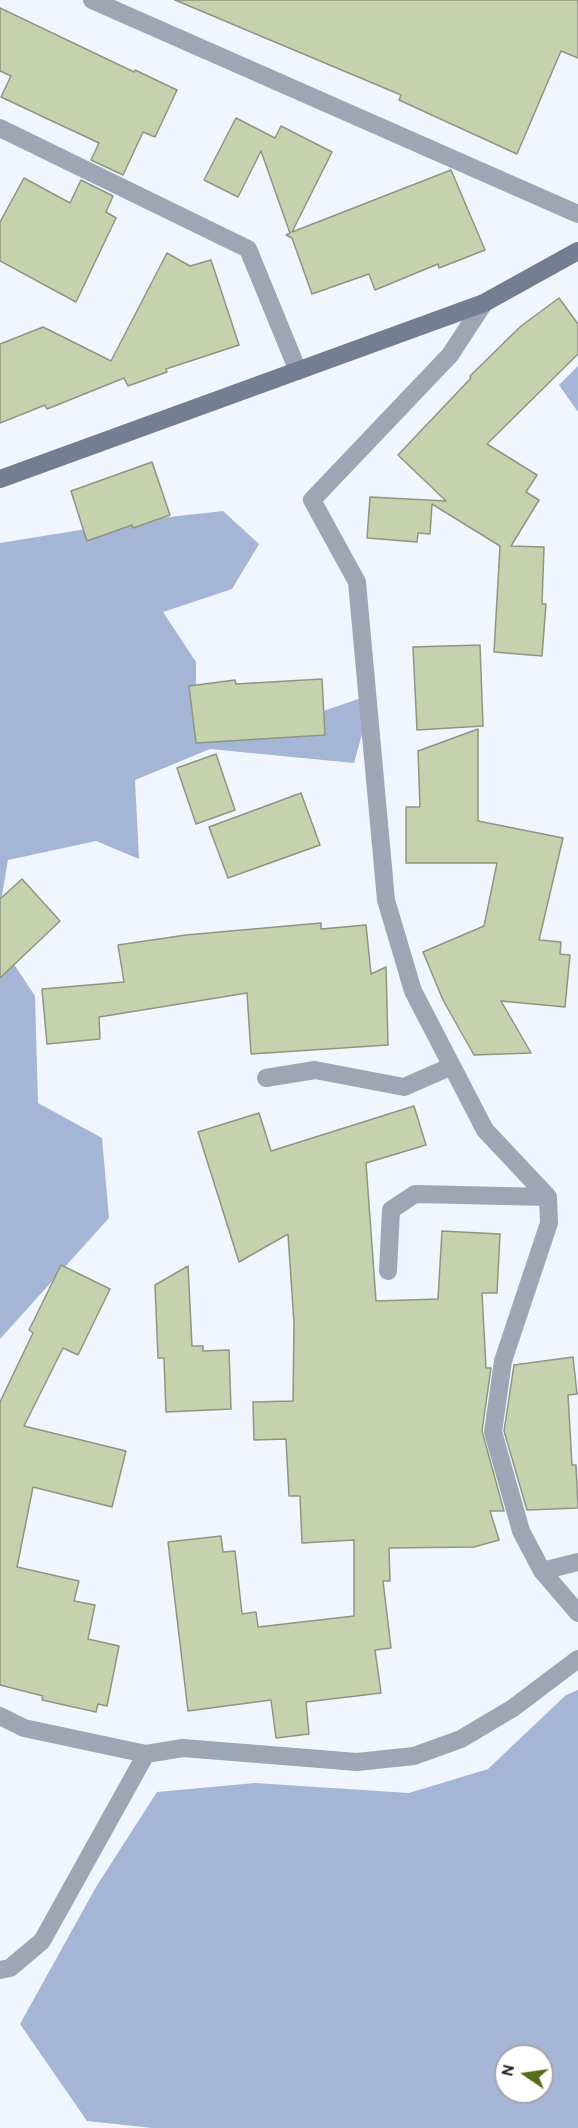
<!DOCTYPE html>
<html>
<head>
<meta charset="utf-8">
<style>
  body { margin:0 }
  #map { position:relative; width:578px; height:2128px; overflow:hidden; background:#f1f5fe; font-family:Cabin,sans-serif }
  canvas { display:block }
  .north { position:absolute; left:494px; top:2044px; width:60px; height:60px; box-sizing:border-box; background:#fff; border:2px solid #a4a5a8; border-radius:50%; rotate:283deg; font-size:16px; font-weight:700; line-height:24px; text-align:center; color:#1b1f26 }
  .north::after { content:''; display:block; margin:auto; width:21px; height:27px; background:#566c1a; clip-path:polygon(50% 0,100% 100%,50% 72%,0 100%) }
</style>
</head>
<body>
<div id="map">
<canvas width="578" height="2128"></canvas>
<div class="north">N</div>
</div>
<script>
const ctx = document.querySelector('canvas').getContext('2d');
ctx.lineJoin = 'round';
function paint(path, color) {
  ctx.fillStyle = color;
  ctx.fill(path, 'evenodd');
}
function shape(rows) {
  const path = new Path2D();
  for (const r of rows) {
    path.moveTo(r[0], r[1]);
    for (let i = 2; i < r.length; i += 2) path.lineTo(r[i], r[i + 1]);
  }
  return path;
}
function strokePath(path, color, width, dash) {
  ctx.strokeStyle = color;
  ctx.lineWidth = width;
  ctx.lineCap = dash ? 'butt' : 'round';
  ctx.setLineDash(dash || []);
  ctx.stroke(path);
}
paint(shape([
  [578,366,578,412,559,385],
  [223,511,259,544,232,589,163,612,196,662,196,709,294,721,373,694,354,763,210,749,135,780,139,859,96,841,8,860,0,907,0,543,142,520],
  [0,943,35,996,38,1103,102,1138,109,1218,0,1339],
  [578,1690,578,2128,153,2128,87,2121,20,2024,96,1887,157,1792,255,1783,409,1793,488,1769,566,1695],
  [506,2056,542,2056,542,2092,506,2092]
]), '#a5b5d6');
const building = shape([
  [175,0,578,0,578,58,561,51,517,154,399,100,401,95,175,0],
  [0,8,134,72,135,70,177,90,155,137,143,132,123,175,91,160,99,143,1,97,11,76,0,71,0,8],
  [236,118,275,138,281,126,332,152,292,232,451,170,485,250,439,268,438,264,375,290,369,274,312,294,292,238,286,235,290,233,261,151,238,197,204,180,236,118],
  [24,178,70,203,81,180,113,196,106,212,116,218,76,302,0,261,0,222,24,178],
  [167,253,190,266,211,260,239,345,166,369,167,372,128,386,124,378,47,409,45,405,0,423,0,344,43,327,111,361,167,253],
  [559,298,578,324,578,354,487,444,537,475,526,492,539,500,511,546,544,547,542,604,546,604,542,656,494,652,500,546,432,504,430,534,418,533,417,542,367,538,370,497,446,501,398,455,471,378,470,376,521,326,559,298],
  [152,462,170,515,133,528,132,525,87,541,71,491,152,462],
  [480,645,483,726,417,730,413,647,480,645],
  [322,679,325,735,196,743,189,686,235,680,236,684,322,679],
  [478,729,478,821,563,838,539,940,561,942,560,954,570,955,565,1007,501,1001,531,1053,474,1055,443,1000,423,952,484,926,497,863,406,863,406,807,420,807,418,751,478,729],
  [216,754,235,810,196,824,177,768,216,754],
  [301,793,320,845,228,878,209,827,301,793],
  [22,879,60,921,0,978,0,899,22,879],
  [321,923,321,929,366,925,371,974,386,967,388,1045,251,1054,247,993,99,1017,100,1039,47,1044,42,989,124,982,118,945,186,935,321,923],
  [414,1106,426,1145,366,1163,376,1301,438,1299,442,1231,500,1234,497,1293,482,1293,486,1368,491,1368,482,1431,504,1511,490,1511,499,1540,474,1547,389,1548,390,1581,383,1581,391,1648,375,1650,381,1693,306,1702,309,1734,276,1738,271,1700,188,1711,168,1542,221,1536,223,1552,235,1551,242,1614,256,1612,258,1627,354,1616,354,1540,302,1543,300,1496,289,1496,286,1439,254,1440,253,1402,293,1401,294,1323,288,1234,239,1262,198,1132,259,1113,271,1151,414,1106],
  [61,1265,110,1289,78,1355,63,1348,24,1426,126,1451,112,1507,33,1487,17,1567,79,1581,74,1601,95,1605,88,1639,119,1646,107,1706,98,1704,96,1712,42,1700,43,1696,0,1685,0,1402,33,1333,29,1330,61,1265],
  [188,1266,192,1346,203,1346,203,1351,229,1350,231,1409,166,1412,164,1358,158,1358,155,1285,188,1266],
  [573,1357,577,1394,568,1395,572,1465,576,1465,578,1508,527,1510,504,1431,514,1365,573,1357]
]);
paint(building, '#c6d2ae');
strokePath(building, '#8e9681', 1.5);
strokePath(shape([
  [92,0,578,214],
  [0,128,248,249,298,371],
  [484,303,450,355,312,500,357,582,386,900,413,991,485,1130,548,1197,549,1223,503,1361,493,1432,521,1531,542,1571,578,1613],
  [266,1078,315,1070,404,1087,452,1066],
  [388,1271,391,1210,415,1194,548,1197],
  [542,1571,578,1562],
  [0,1716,24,1728,146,1754,183,1748,357,1762,414,1756,461,1739,513,1708,578,1659],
  [0,1970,10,1968,42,1941,146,1754]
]), '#9ea5b4', 18);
strokePath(shape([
  [0,479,484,303,578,251]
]), '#747e93', 18);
</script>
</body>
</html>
